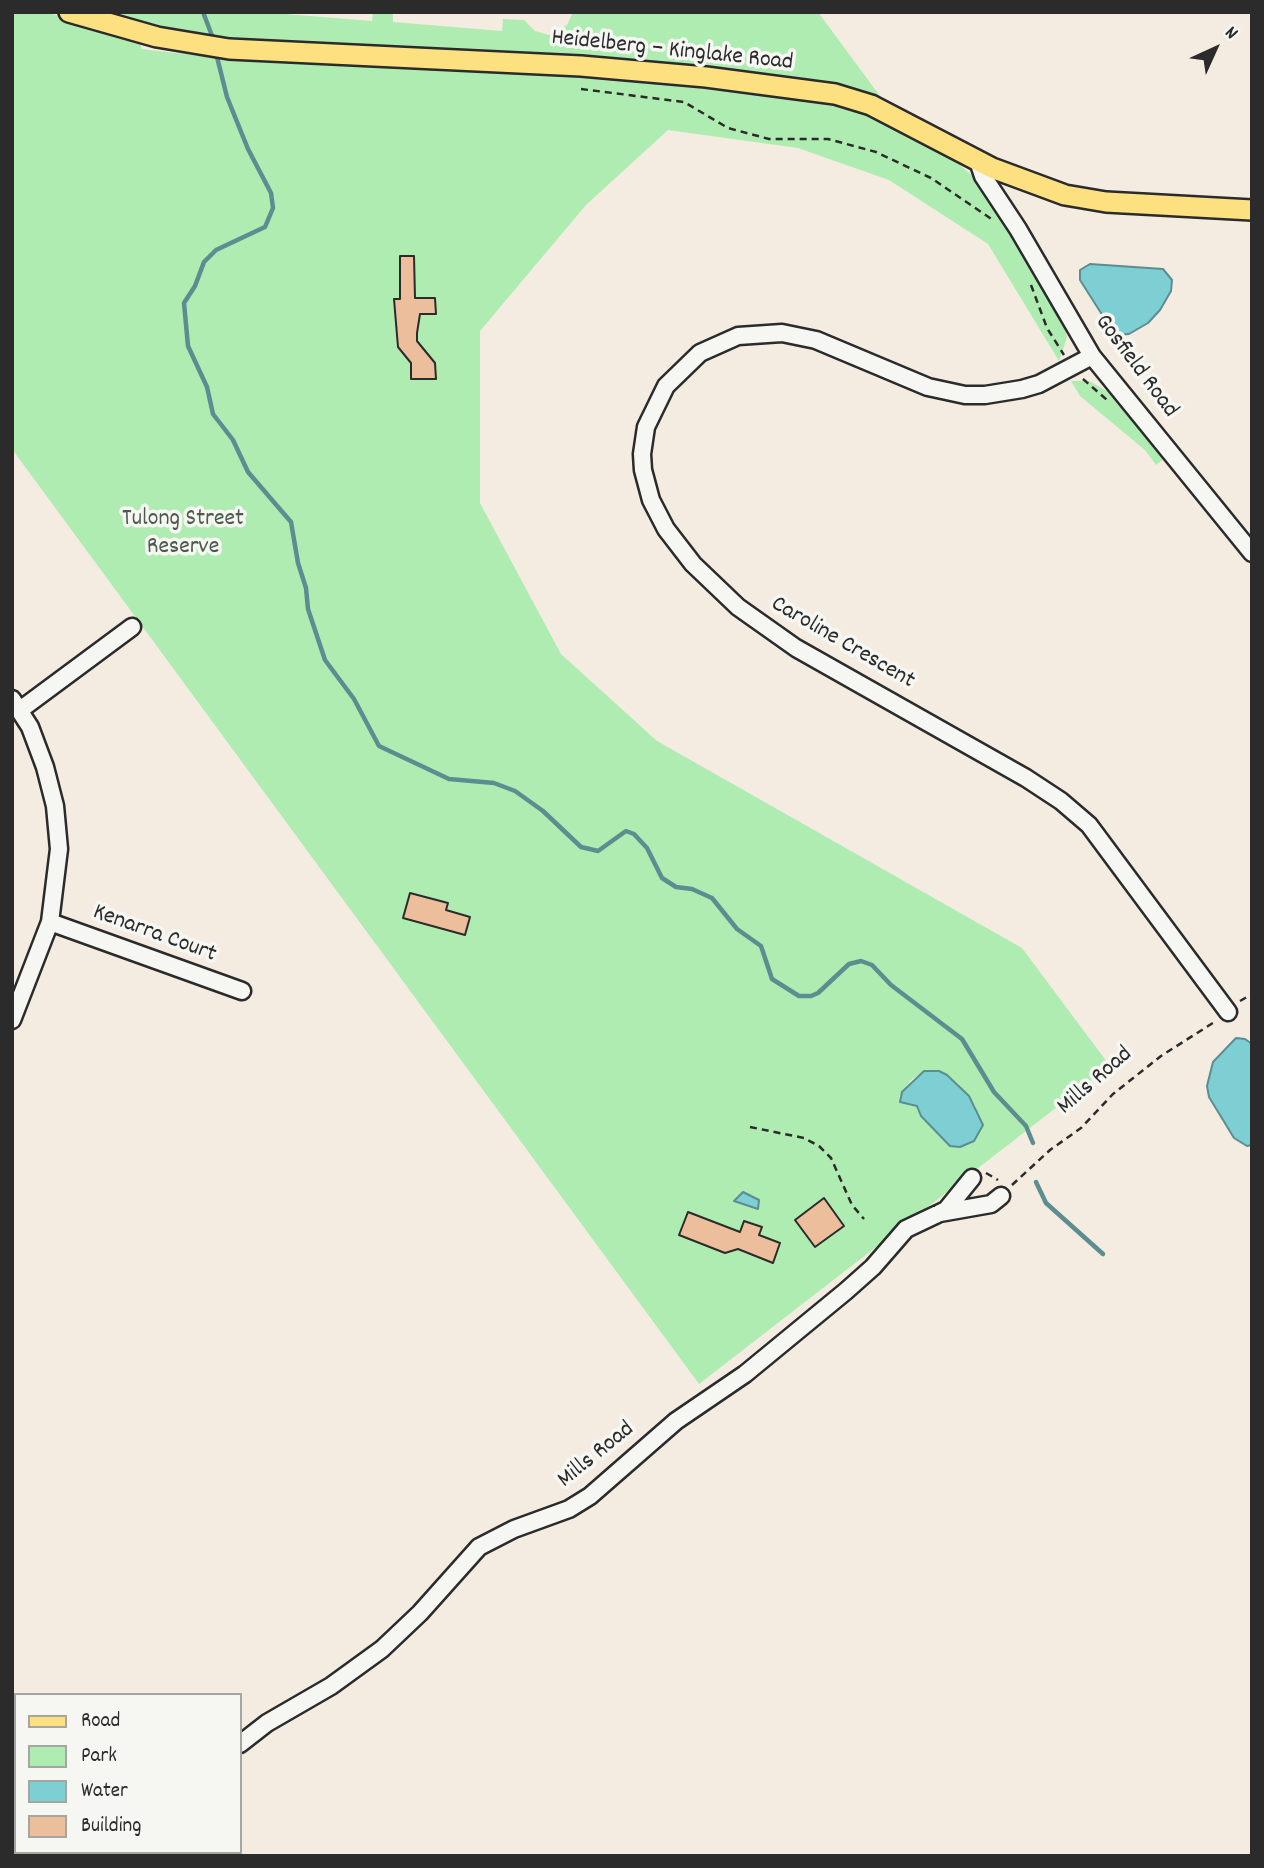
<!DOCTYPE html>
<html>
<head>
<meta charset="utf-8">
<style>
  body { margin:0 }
  #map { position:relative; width:1264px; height:1868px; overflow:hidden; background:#f4ebe1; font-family:Dekko,sans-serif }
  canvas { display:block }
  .frame { position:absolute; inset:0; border:14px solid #2b2b2b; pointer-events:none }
  .legend { position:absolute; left:14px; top:1693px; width:228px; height:161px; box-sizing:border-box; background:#f6f6f2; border:2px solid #a5a5a2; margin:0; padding:9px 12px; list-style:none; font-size:21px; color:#2b2b2b }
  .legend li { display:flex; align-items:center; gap:14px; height:35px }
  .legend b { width:35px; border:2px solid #a5a5a2 }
  .north { position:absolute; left:1180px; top:14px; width:70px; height:70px; -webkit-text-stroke:5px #f6f6f2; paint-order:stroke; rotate:45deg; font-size:19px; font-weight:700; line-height:28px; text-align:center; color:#2b2b2b }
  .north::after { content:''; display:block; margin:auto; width:24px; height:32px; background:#2b2b2b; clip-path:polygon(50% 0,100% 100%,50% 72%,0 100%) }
</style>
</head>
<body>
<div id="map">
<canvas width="1264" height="1868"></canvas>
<div class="frame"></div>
<ul class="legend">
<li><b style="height:9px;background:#fde080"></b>Road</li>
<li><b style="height:19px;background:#afecb2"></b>Park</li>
<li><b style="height:19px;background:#7dcfd4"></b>Water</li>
<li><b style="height:19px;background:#ecbe9c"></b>Building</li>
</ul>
<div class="north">N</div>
</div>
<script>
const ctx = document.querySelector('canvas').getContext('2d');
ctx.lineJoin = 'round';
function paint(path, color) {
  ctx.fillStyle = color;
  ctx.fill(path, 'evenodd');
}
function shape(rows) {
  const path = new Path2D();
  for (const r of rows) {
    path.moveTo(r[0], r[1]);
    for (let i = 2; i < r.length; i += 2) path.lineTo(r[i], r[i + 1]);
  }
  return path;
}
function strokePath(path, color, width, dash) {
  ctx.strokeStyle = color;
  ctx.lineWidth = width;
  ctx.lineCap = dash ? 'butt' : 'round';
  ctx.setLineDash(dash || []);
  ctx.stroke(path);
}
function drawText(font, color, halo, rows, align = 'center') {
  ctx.font = font + ' Dekko,sans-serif';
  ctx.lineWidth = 7;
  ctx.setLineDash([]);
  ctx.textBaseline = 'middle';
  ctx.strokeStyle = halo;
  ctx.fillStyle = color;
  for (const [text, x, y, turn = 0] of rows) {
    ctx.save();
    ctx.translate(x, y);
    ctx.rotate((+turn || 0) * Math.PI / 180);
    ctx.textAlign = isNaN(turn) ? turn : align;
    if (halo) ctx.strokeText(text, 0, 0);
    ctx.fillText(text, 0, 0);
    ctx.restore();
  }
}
paint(shape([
  [12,12,46,12,141,41,141,49,235,60,235,56,698,82,853,106,949,156,975,178,992,201,1061,316,1067,337,1059,361,988,244,889,180,798,148,668,130,586,205,480,331,480,503,561,654,657,741,1022,948,1110,1066,699,1384,12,449],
  [924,1071,939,1071,947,1075,969,1096,976,1107,974,1141,955,1147,935,1131,921,1116,917,1106,908,1104,899,1097,911,1080],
  [824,1199,844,1226,815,1247,795,1220],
  [98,12,260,12,372,21,373,12,393,12,393,22,502,31,503,19,524,20,535,31,549,35,567,25,573,12,818,12,888,107,868,97,180,35],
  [1071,381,1089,381,1112,394,1166,457,1156,465,1145,450,1080,396]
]), '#afecb2');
const water = shape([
  [1090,264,1163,269,1172,280,1171,291,1160,310,1148,323,1129,334,1115,335,1080,280,1080,270,1090,264],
  [1236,1038,1245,1039,1252,1044,1252,1145,1247,1146,1234,1138,1209,1097,1207,1086,1213,1062,1236,1038],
  [924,1071,939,1071,947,1075,969,1096,983,1125,974,1141,960,1147,950,1146,921,1116,917,1106,900,1102,902,1092,924,1071],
  [743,1192,759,1200,758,1209,734,1201,743,1192]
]);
paint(water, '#7dcfd4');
strokePath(water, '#5c8d90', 2);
strokePath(shape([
  [203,12,214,41],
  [216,53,227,97,248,149,271,193,273,208,265,227,216,250,204,262,195,286,184,303,188,346,207,387,213,414,233,440,248,472,291,522,298,563,306,588,308,609,325,660,354,699,379,746,449,779,494,783,515,791,543,811,581,847,598,851,626,831,634,834,647,848,662,878,676,887,692,889,712,898,737,929,761,946,772,979,799,996,811,996,818,993,849,964,861,961,872,965,891,985,962,1039,994,1092,1026,1126,1033,1143],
  [1036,1182,1046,1203,1103,1254]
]), '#5c8d90', 4.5);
const building = shape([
  [400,256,414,256,415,298,435,298,436,314,420,314,417,333,417,341,435,363,436,379,411,379,411,363,398,347,394,299,400,299,400,256],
  [410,893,448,903,446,910,470,917,465,935,403,918,410,893],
  [824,1198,844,1226,815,1247,795,1220,824,1198],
  [688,1212,740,1232,744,1221,762,1227,759,1235,780,1243,773,1263,738,1249,725,1253,679,1235,688,1212]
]);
paint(building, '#ecbe9c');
strokePath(building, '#2b2b2b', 2);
const minor = shape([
  [978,161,983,176,1018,229,1092,356,1252,553],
  [1092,356,1039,384,1022,389,985,395,965,395,928,387,816,340,782,333,738,336,700,353,666,386,646,427,642,454,643,470,651,500,666,529,693,564,738,607,796,648,1026,778,1061,801,1089,825,1228,1012],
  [12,699,30,727,45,767,55,806,59,849,50,922,12,1020],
  [20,710,132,627],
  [50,922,242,991],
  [940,1213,991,1204,1001,1196],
  [240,1744,267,1723,331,1686,382,1649,420,1613,479,1547,514,1529,569,1509,590,1496,676,1421,745,1374,846,1291,873,1267,906,1229,946,1210,972,1178],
  [103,1856,107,1852]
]);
const major = shape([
  [69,12,157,37,229,49,581,66,706,77,835,94,871,105,992,168,1065,195,1106,202,1252,210]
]);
strokePath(minor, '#2b2b2b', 21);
strokePath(major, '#2b2b2b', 24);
strokePath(shape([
  [581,89,684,102,728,128,769,139,828,139,876,152,931,178,993,220],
  [1031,285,1047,328,1064,355],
  [1083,379,1107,400],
  [1240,1001,1252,994],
  [750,1127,804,1138,819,1146,831,1158,852,1205,864,1219],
  [986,1173,998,1180],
  [1012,1185,1050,1150,1081,1128,1113,1094,1161,1056,1216,1021]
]), '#2b2b2b', 2.5, [7, 5]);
strokePath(minor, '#f6f6f2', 16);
strokePath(major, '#fde080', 19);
drawText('24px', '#2b2b2b', '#f6f6f2', [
  ["Heidelberg – Kinglake Road",672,52,6],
  ["Gosfield Road",1135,367,53],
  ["Caroline Crescent",842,644,30],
  ["Kenarra Court",154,935,20],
  ["Mills Road",1096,1082,-41],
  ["Mills Road",597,1456,-39]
]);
drawText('24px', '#4c5b4d', '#f6f6f2', [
  ["Tulong Street",183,521],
  ["Reserve",183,549]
]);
</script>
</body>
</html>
